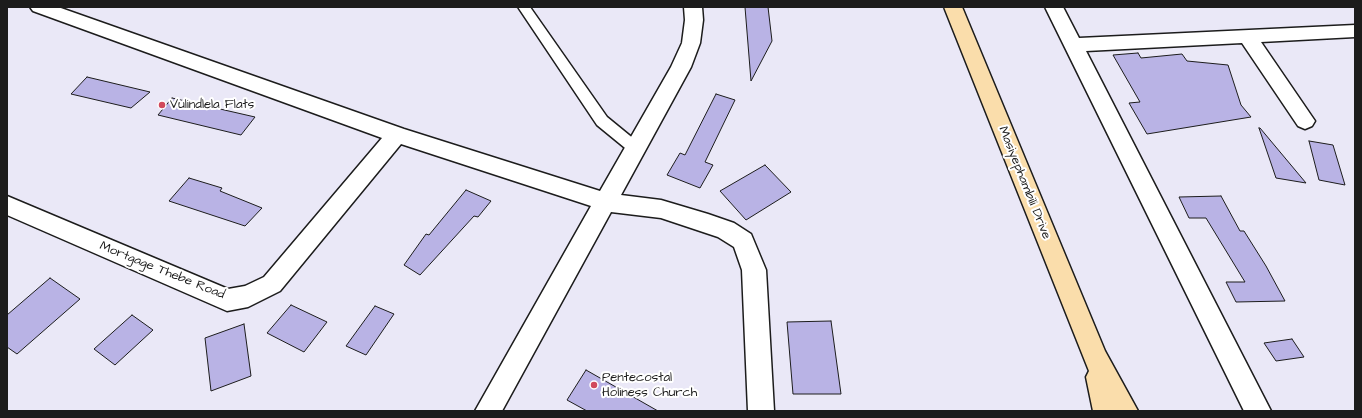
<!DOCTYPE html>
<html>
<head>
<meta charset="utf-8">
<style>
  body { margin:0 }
  #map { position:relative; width:1362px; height:418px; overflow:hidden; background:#eae8f7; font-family:"Architects Daughter",sans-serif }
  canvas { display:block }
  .frame { position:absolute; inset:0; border:8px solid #1c1c1c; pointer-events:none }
</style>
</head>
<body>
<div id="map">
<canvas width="1362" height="418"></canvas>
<div class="frame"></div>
</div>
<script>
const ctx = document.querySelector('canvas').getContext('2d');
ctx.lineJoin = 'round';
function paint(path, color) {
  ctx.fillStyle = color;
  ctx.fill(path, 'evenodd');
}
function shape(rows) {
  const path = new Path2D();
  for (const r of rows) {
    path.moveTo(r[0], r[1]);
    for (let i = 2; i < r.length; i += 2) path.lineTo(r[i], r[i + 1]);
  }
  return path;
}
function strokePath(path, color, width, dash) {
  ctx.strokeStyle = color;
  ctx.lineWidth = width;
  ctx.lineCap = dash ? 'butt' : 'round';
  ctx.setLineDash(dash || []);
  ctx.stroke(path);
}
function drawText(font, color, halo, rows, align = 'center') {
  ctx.font = font + ' "Architects Daughter",sans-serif';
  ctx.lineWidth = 4;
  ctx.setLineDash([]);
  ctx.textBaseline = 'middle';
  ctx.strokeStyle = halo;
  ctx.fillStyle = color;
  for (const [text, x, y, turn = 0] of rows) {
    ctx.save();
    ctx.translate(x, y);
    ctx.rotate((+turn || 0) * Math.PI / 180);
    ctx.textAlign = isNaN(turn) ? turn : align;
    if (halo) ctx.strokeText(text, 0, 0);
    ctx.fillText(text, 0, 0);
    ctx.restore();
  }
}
const building = shape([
  [745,7,768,7,772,41,751,81,745,7],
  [1138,53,1141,58,1182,54,1187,61,1228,65,1241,105,1251,117,1147,134,1129,103,1140,102,1113,55,1138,53],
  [87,77,150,92,131,108,71,94,87,77],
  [716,94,735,100,705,162,713,165,700,188,667,175,680,153,685,155,716,94],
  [172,98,255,117,241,135,158,115,172,98],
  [1259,128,1260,128,1306,183,1276,178,1259,128],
  [1309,141,1333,145,1345,185,1319,180,1309,141],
  [765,165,791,192,746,220,720,191,765,165],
  [189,178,222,188,220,191,262,208,245,226,169,201,189,178],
  [466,190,491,201,478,217,474,216,420,275,404,265,426,234,429,235,466,190],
  [1221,196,1240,231,1244,231,1266,266,1285,301,1236,302,1226,282,1245,282,1206,218,1189,218,1179,197,1221,196],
  [50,278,80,299,17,354,7,347,7,315,50,278],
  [291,305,327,322,304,352,267,333,291,305],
  [375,306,394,314,366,355,346,346,375,306],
  [132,315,153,330,115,365,94,349,132,315],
  [831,321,841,394,793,394,787,322,831,321],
  [244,324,251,376,211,391,205,338,244,324],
  [1292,339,1304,357,1276,361,1264,343,1292,339],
  [586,370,658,411,587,411,567,400,586,370]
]);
paint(building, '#b9b3e5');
strokePath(building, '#1c1c1c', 1);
const lane = shape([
  [518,7,530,7,607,117,640,144,642,148,640,152,635,154,630,152,597,125,518,7]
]);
const street = shape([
  [30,7,58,7,404,129,600,191,671,67,682,43,685,20,684,7,702,7,703,20,700,43,691,67,621,195,661,200,708,214,734,223,751,234,766,270,774,411,748,411,742,270,734,247,718,237,661,218,611,212,502,411,475,411,591,206,401,144,280,291,248,307,227,311,7,215,7,196,228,289,245,286,264,277,382,138,33,11,30,7],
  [1045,7,1063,7,1079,38,1355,25,1355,37,1261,42,1315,121,1312,126,1305,129,1298,126,1242,43,1086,51,1271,411,1244,411,1045,7]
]);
const primary = shape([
  [944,7,962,7,1105,351,1138,411,1093,411,1086,377,1089,371,944,7]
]);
strokePath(lane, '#1c1c1c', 3);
strokePath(street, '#1c1c1c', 3);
strokePath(primary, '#1c1c1c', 3);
paint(lane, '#fff');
paint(street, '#fff');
paint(primary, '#faddab');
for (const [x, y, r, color] of [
  [162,105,4,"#d1495b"],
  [594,385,4,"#d1495b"]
]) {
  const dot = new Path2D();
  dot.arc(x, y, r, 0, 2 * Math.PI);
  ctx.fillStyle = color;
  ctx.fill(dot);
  strokePath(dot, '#fff', 1.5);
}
drawText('13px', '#1c1c1c', '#fff', [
  ["Vulindlela Flats",170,105],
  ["Pentecostal",602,378],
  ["Holiness Church",602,393]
], 'left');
drawText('13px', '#1c1c1c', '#fff', [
  ["Masiyephambili Drive",1024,183,68],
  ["Mortgage Thebe Road",162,271,22]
]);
</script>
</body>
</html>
